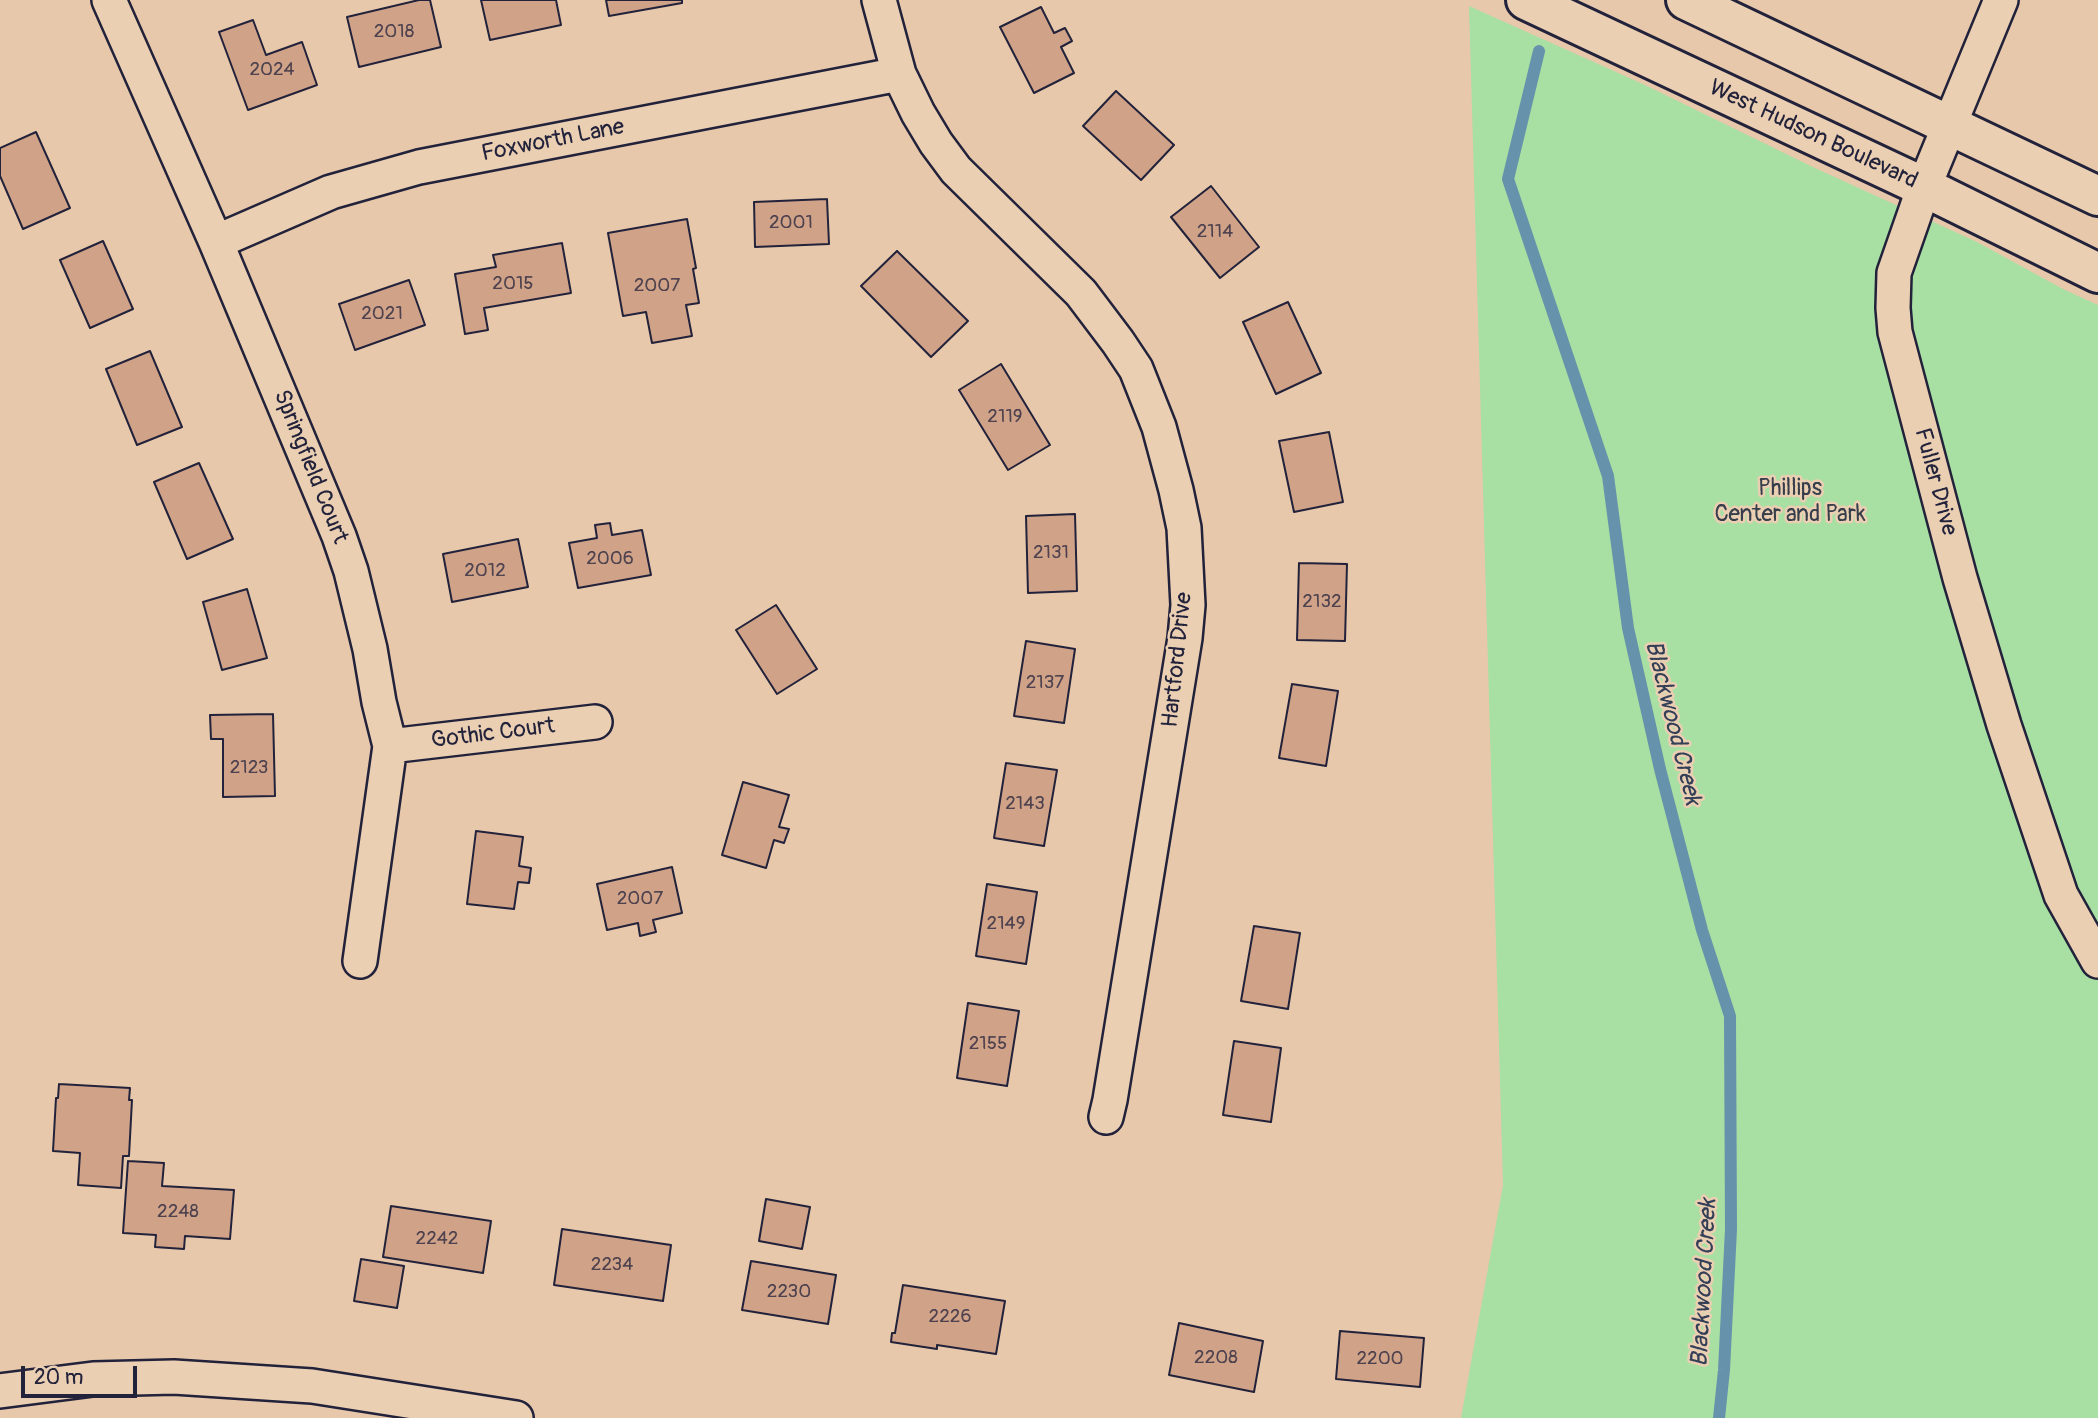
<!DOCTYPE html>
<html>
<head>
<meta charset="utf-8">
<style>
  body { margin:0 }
  #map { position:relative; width:2098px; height:1418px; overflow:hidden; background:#e8c8ab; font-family:Pangolin,sans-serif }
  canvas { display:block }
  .scale { position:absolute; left:21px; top:1366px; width:116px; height:32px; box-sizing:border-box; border:4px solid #22223b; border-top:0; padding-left:9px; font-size:21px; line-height:24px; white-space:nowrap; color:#22223b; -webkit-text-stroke:5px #ebcfb2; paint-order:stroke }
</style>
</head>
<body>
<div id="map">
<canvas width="2098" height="1418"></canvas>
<div class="scale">20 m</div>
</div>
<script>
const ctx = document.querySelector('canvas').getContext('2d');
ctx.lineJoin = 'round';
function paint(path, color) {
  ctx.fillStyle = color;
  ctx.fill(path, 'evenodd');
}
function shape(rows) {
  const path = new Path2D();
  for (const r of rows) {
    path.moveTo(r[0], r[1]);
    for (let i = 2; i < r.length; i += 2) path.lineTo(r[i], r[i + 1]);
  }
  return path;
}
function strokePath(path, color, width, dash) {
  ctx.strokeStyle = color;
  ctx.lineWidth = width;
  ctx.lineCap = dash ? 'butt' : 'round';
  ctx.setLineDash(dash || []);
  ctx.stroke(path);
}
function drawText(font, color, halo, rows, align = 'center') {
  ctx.font = font + ' Pangolin,sans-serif';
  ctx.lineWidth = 5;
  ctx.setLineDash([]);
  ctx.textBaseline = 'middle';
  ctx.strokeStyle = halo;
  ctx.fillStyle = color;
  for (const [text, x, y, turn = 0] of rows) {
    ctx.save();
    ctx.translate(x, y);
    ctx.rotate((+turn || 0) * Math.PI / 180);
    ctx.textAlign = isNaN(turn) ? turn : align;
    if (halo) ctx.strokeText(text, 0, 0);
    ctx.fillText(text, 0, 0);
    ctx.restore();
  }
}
paint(shape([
  [1469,6,1645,85,1815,168,1975,241,2065,290,2098,305,2098,1418,1461,1418,1503,1185]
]), '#a8dfa3');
strokePath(shape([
  [1539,51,1508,179,1608,476,1628,628,1660,769,1702,930,1730,1016,1731,1229,1724,1370,1719,1418]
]), '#6692ab', 12);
const building = shape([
  [419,0,430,0,441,47,359,67,347,17,419,0],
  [481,0,556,0,561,25,490,40,481,0],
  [606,0,682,0,682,3,609,16,606,0],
  [1041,7,1054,33,1065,28,1072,41,1061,47,1074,73,1034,93,1000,27,1041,7],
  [253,20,266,55,302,42,317,85,248,110,219,32,253,20],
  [1116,91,1174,145,1141,180,1083,126,1116,91],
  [36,132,70,208,23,229,0,176,0,148,36,132],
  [1211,186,1259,247,1220,278,1171,217,1211,186],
  [827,199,829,244,755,247,754,202,827,199],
  [687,219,696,268,693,269,699,303,686,305,692,336,652,343,646,312,623,316,608,233,687,219],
  [103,241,133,309,90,328,60,260,103,241],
  [562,243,571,293,484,308,488,330,465,334,455,274,496,267,493,255,562,243],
  [897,251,968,321,931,357,861,286,897,251],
  [409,280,425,325,355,350,339,304,409,280],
  [1288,302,1321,373,1276,394,1243,322,1288,302],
  [150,351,182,427,137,445,106,369,150,351],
  [1001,364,1050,445,1008,470,959,390,1001,364],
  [1329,432,1343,502,1294,512,1279,441,1329,432],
  [199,463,233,539,187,559,154,482,199,463],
  [1075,514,1077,591,1028,593,1026,516,1075,514],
  [610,523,612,535,642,530,651,575,578,588,569,543,597,538,595,525,610,523],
  [518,539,528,587,452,602,443,554,518,539],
  [1299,563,1347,564,1345,641,1297,640,1299,563],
  [247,589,267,658,222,670,203,602,247,589],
  [776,605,817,669,777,694,736,630,776,605],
  [1026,641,1075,649,1064,723,1014,716,1026,641],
  [1292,684,1338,691,1326,766,1279,758,1292,684],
  [273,714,275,796,223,797,223,739,211,739,210,715,273,714],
  [1006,763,1057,770,1044,846,994,838,1006,763],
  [743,782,789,795,779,827,789,829,784,843,774,840,766,868,722,855,743,782],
  [476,831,523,837,519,866,531,868,529,883,518,882,514,909,467,904,476,831],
  [672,867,682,913,653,920,656,932,640,936,638,923,607,930,597,884,672,867],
  [987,884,1037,892,1026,964,976,956,987,884],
  [1254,926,1300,933,1288,1009,1241,1001,1254,926],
  [968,1003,1019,1011,1007,1086,957,1078,968,1003],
  [1234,1041,1281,1048,1271,1122,1223,1115,1234,1041],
  [59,1084,130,1088,129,1100,132,1100,129,1156,123,1156,121,1188,78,1185,80,1153,53,1151,56,1098,58,1098,59,1084],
  [128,1161,164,1163,162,1186,234,1190,230,1239,185,1236,184,1249,155,1247,156,1235,123,1233,128,1161],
  [766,1199,810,1207,802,1249,759,1241,766,1199],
  [391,1206,491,1221,483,1273,383,1257,391,1206],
  [562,1229,671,1245,663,1301,554,1285,562,1229],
  [361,1259,404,1266,397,1308,354,1301,361,1259],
  [751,1261,836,1275,828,1324,742,1310,751,1261],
  [903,1285,1005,1301,996,1354,937,1345,937,1349,891,1342,892,1333,895,1333,903,1285],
  [1179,1323,1263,1341,1254,1392,1169,1375,1179,1323],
  [1340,1331,1424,1338,1420,1387,1336,1379,1340,1331]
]);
paint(building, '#d0a288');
strokePath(building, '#22223b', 2);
const minor = shape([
  [109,0,216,242,339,536,351,571,370,649,379,702,390,746,360,961],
  [879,0,899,74,918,113,936,143,956,170,1081,293,1118,342,1136,369,1159,427,1176,490,1184,528,1188,605,1185,638,1110,1100,1106,1117],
  [2001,0,1924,187,1894,273,1893,308,1895,332,1960,578,2004,725,2061,895,2098,961],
  [216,242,331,192,419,167,899,74],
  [390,746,595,722],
  [0,1391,93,1379,174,1377,312,1386,516,1418]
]);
const secondary = shape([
  [1526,0,1924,187,2098,273],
  [1686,0,2098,196]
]);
strokePath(minor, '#22223b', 38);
strokePath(secondary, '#22223b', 44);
strokePath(minor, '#ebcfb2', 33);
strokePath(secondary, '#ebcfb2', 38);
drawText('19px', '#4e424e', null, [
  ["2018",394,32],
  ["2024",272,70],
  ["2001",791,223],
  ["2114",1215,232],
  ["2015",513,284],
  ["2007",657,286],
  ["2021",382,314],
  ["2119",1005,417],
  ["2131",1051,553],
  ["2006",610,559],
  ["2012",485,571],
  ["2132",1322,602],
  ["2137",1045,683],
  ["2123",249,768],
  ["2143",1025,804],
  ["2007",640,899],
  ["2149",1006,924],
  ["2155",988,1044],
  ["2248",178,1212],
  ["2242",437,1239],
  ["2234",612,1265],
  ["2230",789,1292],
  ["2226",950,1317],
  ["2208",1216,1358],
  ["2200",1380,1359]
]);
drawText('23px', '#22223b', '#ebcfb2', [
  ["West Hudson Boulevard",1813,135,25],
  ["Foxworth Lane",553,141,-11],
  ["Springfield Court",310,467,68],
  ["Fuller Drive",1935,482,75],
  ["Hartford Drive",1178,660,-84],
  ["Gothic Court",493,734,-7]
]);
drawText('23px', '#363e4b', '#ebcfb2', [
  ["Phillips",1790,489],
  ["Center and Park",1790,515]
]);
drawText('italic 24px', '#333e57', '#ebcfb2', [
  ["Blackwood Creek",1672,723,76],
  ["Blackwood Creek",1705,1283,-87]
]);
</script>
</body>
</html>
